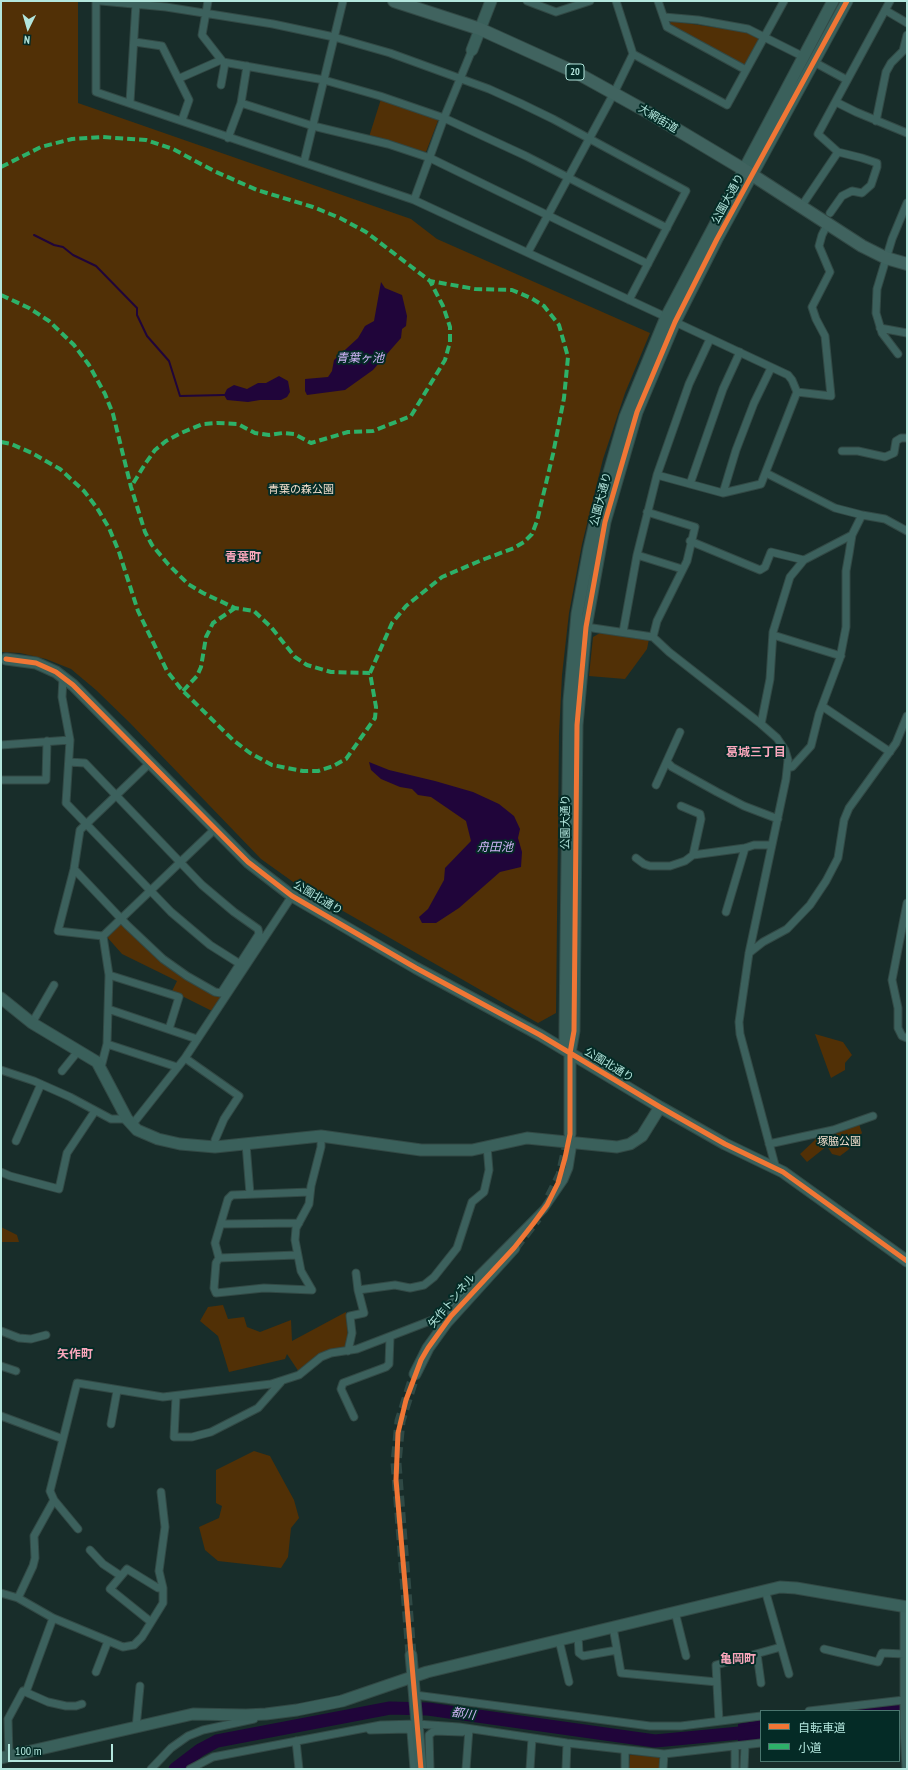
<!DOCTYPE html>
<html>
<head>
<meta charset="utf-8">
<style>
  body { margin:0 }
  #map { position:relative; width:908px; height:1770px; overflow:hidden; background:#182d2a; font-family:"PT Sans Narrow","Noto Sans JP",sans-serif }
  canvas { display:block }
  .frame { position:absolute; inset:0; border:2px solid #b3e6dd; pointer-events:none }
  .legend { position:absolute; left:760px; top:1710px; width:140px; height:52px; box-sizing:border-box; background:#042b26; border:1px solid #4a766f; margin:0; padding:5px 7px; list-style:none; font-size:12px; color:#b3e6dd }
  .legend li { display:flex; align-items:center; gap:8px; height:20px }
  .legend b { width:20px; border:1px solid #4a766f }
  .north { position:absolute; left:8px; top:8px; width:40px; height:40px; -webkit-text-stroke:3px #042b26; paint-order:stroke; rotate:185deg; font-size:11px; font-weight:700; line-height:16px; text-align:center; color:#b3e6dd }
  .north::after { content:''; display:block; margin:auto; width:14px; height:18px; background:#b3e6dd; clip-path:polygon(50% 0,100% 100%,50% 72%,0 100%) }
  .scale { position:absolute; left:8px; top:1744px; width:105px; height:18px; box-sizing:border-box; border:2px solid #b3e6dd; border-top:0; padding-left:5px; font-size:12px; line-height:14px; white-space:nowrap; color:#b3e6dd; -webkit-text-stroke:3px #042b26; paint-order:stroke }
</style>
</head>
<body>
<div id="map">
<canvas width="908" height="1770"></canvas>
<div class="frame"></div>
<ul class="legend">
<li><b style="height:5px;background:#f07635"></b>自転車道</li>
<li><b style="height:5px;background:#2db169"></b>小道</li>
</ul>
<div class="north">N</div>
<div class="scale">100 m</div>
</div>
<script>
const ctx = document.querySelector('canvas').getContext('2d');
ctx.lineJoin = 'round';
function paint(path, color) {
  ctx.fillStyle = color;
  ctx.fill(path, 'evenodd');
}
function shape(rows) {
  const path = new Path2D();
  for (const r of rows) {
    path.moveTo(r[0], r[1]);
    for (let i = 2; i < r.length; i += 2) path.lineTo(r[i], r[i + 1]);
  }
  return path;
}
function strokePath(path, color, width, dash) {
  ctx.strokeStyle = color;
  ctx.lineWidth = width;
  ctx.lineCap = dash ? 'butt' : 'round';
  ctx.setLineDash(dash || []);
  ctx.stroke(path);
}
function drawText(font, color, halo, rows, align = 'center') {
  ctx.font = font + ' "PT Sans Narrow","Noto Sans JP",sans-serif';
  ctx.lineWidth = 4;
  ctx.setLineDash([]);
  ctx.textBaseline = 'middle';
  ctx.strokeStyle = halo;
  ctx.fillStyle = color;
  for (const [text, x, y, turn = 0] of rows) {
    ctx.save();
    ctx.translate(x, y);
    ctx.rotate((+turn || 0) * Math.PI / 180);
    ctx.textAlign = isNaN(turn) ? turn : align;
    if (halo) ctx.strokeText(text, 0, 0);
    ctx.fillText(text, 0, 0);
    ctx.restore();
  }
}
paint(shape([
  [1,1,78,1,78,103,411,219,437,239,650,333,625,393,603,459,582,544,569,613,562,675,559,735,556,1013,538,1023,296,884,261,859,130,723,96,690,71,669,46,659,20,653,1,652],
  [672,21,746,32,758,36,760,39,746,65,742,65,669,24],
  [381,99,439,118,426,152,369,137],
  [600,633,649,639,647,649,625,679,589,676,593,637],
  [123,922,185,977,223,999,214,1012,172,991,177,981,122,954,107,937],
  [815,1034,843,1042,852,1055,845,1063,845,1070,831,1078],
  [859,1124,862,1133,848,1150,840,1156,832,1154,827,1146,807,1162,800,1154,815,1140,816,1135],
  [1,1227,17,1235,19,1242,1,1242],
  [223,1305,228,1319,244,1317,247,1327,260,1332,291,1320,292,1341,346,1312,348,1337,345,1350,329,1352,299,1372,287,1354,285,1359,229,1372,218,1336,200,1321,208,1307],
  [254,1451,270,1456,294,1500,299,1518,291,1528,288,1557,281,1568,218,1561,205,1550,199,1527,219,1518,222,1506,216,1503,216,1470],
  [630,1755,658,1756,660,1759,660,1769,629,1769]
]), '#513006');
paint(shape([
  [381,282,385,288,402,295,407,316,406,326,402,329,401,338,373,370,345,390,307,395,305,391,305,379,328,377,332,371,334,360,358,338,365,326,374,321],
  [279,376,288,381,290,392,287,397,281,400,260,400,248,402,227,400,224,395,227,389,234,385,247,389,258,383,266,383],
  [369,762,389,770,435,781,473,792,499,804,514,816,520,829,518,838,522,852,521,867,500,872,459,908,436,923,422,923,419,917,428,909,444,880,445,868,471,841,466,821,431,797,418,795,412,789,400,787,381,779,371,770],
  [907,1704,907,1726,899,1725,899,1711,831,1711],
  [761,1720,761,1739,738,1742,738,1724]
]), '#20053a');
strokePath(shape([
  [34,235,54,245,63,247,73,255,96,266,137,308,137,315,147,336,169,361,180,396,224,395]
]), '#20053a', 2);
strokePath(shape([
  [175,1769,200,1750,217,1741,390,1708,428,1709,655,1741,761,1731]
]), '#20053a', 13);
strokePath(shape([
  [550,1197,561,1175,570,1134],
  [514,1248,537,1218],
  [411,1655,396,1463,400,1421,415,1374]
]), '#2f4945', 11, [11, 5.5]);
const street = shape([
  [96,1,96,92,414,200,666,317],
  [101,1,166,7,273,24,334,37,390,53,489,89,520,103,553,119,686,191,629,300],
  [208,1,202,35,223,62,324,80,380,96,444,118,526,156,667,228],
  [527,1,556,12,590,1],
  [658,1,667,27,746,70],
  [885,10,907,23],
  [664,17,698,20,748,29,804,57],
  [135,42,162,46,189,100,182,120],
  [633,54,727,105,784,1],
  [814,62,847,80],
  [180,78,221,60],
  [221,85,225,63],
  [130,102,136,3],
  [836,102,856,112,907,133],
  [241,103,313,126,388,144,430,158,648,264],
  [876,121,886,72,891,63,903,51,907,35],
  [228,138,241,103,247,66],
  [304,162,343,1],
  [414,200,444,118,472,50],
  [801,207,838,152],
  [830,213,842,196,852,191,862,193,871,185,877,167,877,163,862,158,838,152,818,134,890,1],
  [528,252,614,93,633,54,616,1],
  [880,328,907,333],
  [898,354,882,333,876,313,877,289,892,239,907,203],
  [797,392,831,396,825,336,816,319,812,307,830,272,819,246,822,235,828,223],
  [842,451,858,451,885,457,894,453,896,441,901,438,907,438],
  [766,473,835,508,862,515,885,519,907,531],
  [657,475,723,493,761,484,797,392,792,380,788,375,675,322],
  [690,484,723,389,740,352],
  [723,493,736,450,754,403,771,368],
  [647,512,695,527,687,561,657,621,653,637],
  [690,541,760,570,765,567,771,552,804,560],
  [637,555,682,569],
  [586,627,653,637,669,652,761,724,777,738,785,750,788,760,786,779,749,953,739,1022,740,1034,776,1169],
  [623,632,637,555,657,475,689,384,710,339],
  [773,635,841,656],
  [63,678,62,697,70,740,66,803,171,912,210,945,240,964],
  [822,706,890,752],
  [761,724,770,679,773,632,790,577,804,560,852,535],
  [1,745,70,740],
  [69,762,85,763,202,885,234,912,258,929,259,934,221,993,215,992,187,976,163,959,127,925,74,869],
  [151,762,80,830,74,869,58,931,103,936,216,828],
  [667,762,672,767,717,792,744,806,778,819],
  [788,767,792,767,811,746,819,714,840,658,846,627,846,571,849,554,852,535,862,515],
  [1,780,46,780,47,741],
  [656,785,680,732],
  [693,855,745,848,754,845,771,845],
  [636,858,644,864,650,866,670,866,685,861,693,855,701,819,700,814,681,806],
  [907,903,892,980,898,1008,898,1028,902,1036,907,1038],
  [726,912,745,848],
  [749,953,763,942,787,929,810,905,826,881,838,858,844,820,849,808,896,743,907,716],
  [109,975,179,997,169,1029],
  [108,1009,197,1039],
  [32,1023,54,985],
  [107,1044,177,1067],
  [185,1058,239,1096,224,1119,215,1140,215,1147],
  [101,1067,107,1044,109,975,103,936],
  [1,1070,34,1081,70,1097,111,1119,127,1119],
  [62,1071,79,1050],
  [132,1125,185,1058,292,896],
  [16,1141,41,1084],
  [246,1144,250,1194],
  [769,1144,833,1130,873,1116],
  [1,1172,10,1176,59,1189,67,1153,95,1111],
  [222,1224,299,1223],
  [297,1255,219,1258,216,1263,214,1288,216,1293,264,1288,312,1290,301,1271,295,1240,296,1228,309,1204,311,1186,321,1147,321,1136],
  [219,1258,215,1243,228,1199,232,1195,310,1192],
  [358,1290,395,1285,410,1288,424,1285,434,1277,457,1248,472,1202,484,1192,489,1170,487,1146],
  [1,1331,19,1338,31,1339,46,1335],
  [348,1351,352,1333,350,1316,364,1313,358,1290,356,1273],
  [1,1366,16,1371],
  [176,1396,174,1437,192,1437,211,1432,258,1408,281,1382],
  [1,1416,63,1439],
  [354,1417,341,1389,343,1383,386,1367,389,1364,390,1337],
  [111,1424,117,1391],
  [78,1529,54,1500,50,1491,77,1383,163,1397,271,1384,299,1375,321,1357,331,1353,357,1349,435,1319,544,1209,564,1180,569,1168,573,1143],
  [90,1550,103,1564,121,1576],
  [765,1590,789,1674],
  [1,1593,18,1598,53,1618,123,1647,134,1645,142,1637,163,1603,163,1588,159,1571,165,1527,161,1492],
  [18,1598,33,1566,35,1558,34,1536,54,1500],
  [904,1607,904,1728,906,1769],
  [675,1612,686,1656],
  [151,1622,110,1589,127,1569,158,1588,163,1588],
  [613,1627,621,1673,717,1682],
  [578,1636,579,1653,583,1656,617,1650],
  [559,1640,569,1682],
  [824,1649,878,1662,882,1653,904,1654],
  [757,1654,761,1683],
  [96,1672,108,1641],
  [26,1692,53,1618],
  [415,1695,650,1726,681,1726,761,1716],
  [809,1711,904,1700],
  [719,1721,716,1665,781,1647],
  [136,1728,140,1686],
  [370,1730,408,1729,411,1732,414,1769],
  [296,1741,299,1769],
  [9,1756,8,1719,23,1691,48,1702,66,1706,76,1706,82,1704],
  [151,1769,171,1748,188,1736,203,1730,254,1719],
  [190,1769,213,1757,381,1725,417,1724,459,1727,567,1743,664,1754,761,1743],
  [430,1769,429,1735,434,1731,462,1732,469,1729,466,1769],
  [530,1769,532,1738],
  [566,1769,567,1743],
  [625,1769,625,1750],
  [663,1769,664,1754],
  [735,1769,735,1747],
  [744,1769,745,1745]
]);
const secondary = shape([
  [472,50,491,1],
  [6,659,36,663,56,672,73,685,248,862,292,896,416,968,540,1035,660,1107,725,1144,783,1172,907,1261],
  [1,998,32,1023,97,1062,127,1119,137,1130,158,1139,180,1144,215,1147,321,1136,421,1150,472,1150,527,1138,617,1147,630,1144,642,1136,660,1107],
  [569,1051,565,1042,565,1026,569,701,577,614,589,549,597,514,625,417,666,317,833,1],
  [570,1134,570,1053,574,1031,577,725,586,627,605,522,637,412,675,322,717,239,847,1],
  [415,1374,428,1348,446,1323,514,1248],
  [411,1655,421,1769],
  [1,1758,193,1714,246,1715,266,1714,297,1710,342,1701,427,1672,780,1587,796,1588,907,1607]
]);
const primary = shape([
  [394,1,480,29,577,73,651,114,743,169,862,246,886,258,907,264]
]);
strokePath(street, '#324945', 9);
strokePath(secondary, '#324945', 13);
strokePath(primary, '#324945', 14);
strokePath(street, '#3c615d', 7);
strokePath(secondary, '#3a605b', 11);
strokePath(primary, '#40635f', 12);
strokePath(shape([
  [1,167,41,147,72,139,102,137,146,140,173,149,214,171,257,190,313,207,340,218,366,232,430,281,443,306,450,327,450,342,445,360,411,416,373,431,348,432,311,443,294,434,283,433,269,435,255,433,238,424,217,423,203,424,181,433,166,441,155,450,145,464,131,487],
  [1,295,29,308,49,321,74,345,89,365,105,394,113,414,131,487,145,532,152,545,168,564,188,584,203,593,235,608,254,611,271,627,295,657,307,665,331,672,370,673],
  [1,442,11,444,32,453,60,469,84,491,97,508,109,528,119,552,138,611,167,671,182,690,233,740,250,753,272,765,303,771,318,771,333,766,346,759,375,718,376,707,370,673,392,623,406,606,442,577,482,560,514,548,524,542,532,534,537,521,553,454,564,398,568,357,559,325,544,306,531,298,512,290,475,289,430,281],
  [183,691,197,676,201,667,206,637,213,623,235,608]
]), '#2db169', 4, [8, 4]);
strokePath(shape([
  [6,659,36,663,56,672,73,685,248,862,292,896,416,968,540,1035,660,1107,725,1144,783,1172,907,1261],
  [421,1769,396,1480,398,1433,406,1400,421,1360,428,1348,451,1316,514,1248,533,1224,547,1205,558,1183,565,1158,570,1134,570,1053,574,1031,577,725,586,627,605,522,637,412,675,322,717,239,847,1]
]), '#f07635', 5);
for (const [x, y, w] of [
  [575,72,18]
]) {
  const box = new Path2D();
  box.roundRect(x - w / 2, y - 8, w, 16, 3);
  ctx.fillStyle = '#042b26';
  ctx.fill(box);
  strokePath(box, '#b3e6dd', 1);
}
drawText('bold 10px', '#b3e6dd', null, [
  ["20",575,72]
]);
drawText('11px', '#b3e6dd', '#042b26', [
  ["大網街道",658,119,31],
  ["公園大通り",728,199,-61],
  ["公園大通り",601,499,-75],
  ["公園大通り",566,822,-90],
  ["公園北通り",318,898,31],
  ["公園北通り",609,1065,31],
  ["矢作トンネル",452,1301,-50]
]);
drawText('11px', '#f1ddcc', '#042b26', [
  ["青葉の森公園",301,490],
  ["塚脇公園",839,1142]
]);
drawText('italic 12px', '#d0b5f7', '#042b26', [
  ["青葉ヶ池",360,359],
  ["舟田池",495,848],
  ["都川",463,1714,8]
]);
drawText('bold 12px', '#f9a7bc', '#042b26', [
  ["青葉町",243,558],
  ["葛城三丁目",756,753],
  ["矢作町",75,1355],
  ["亀岡町",738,1660]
]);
</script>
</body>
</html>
